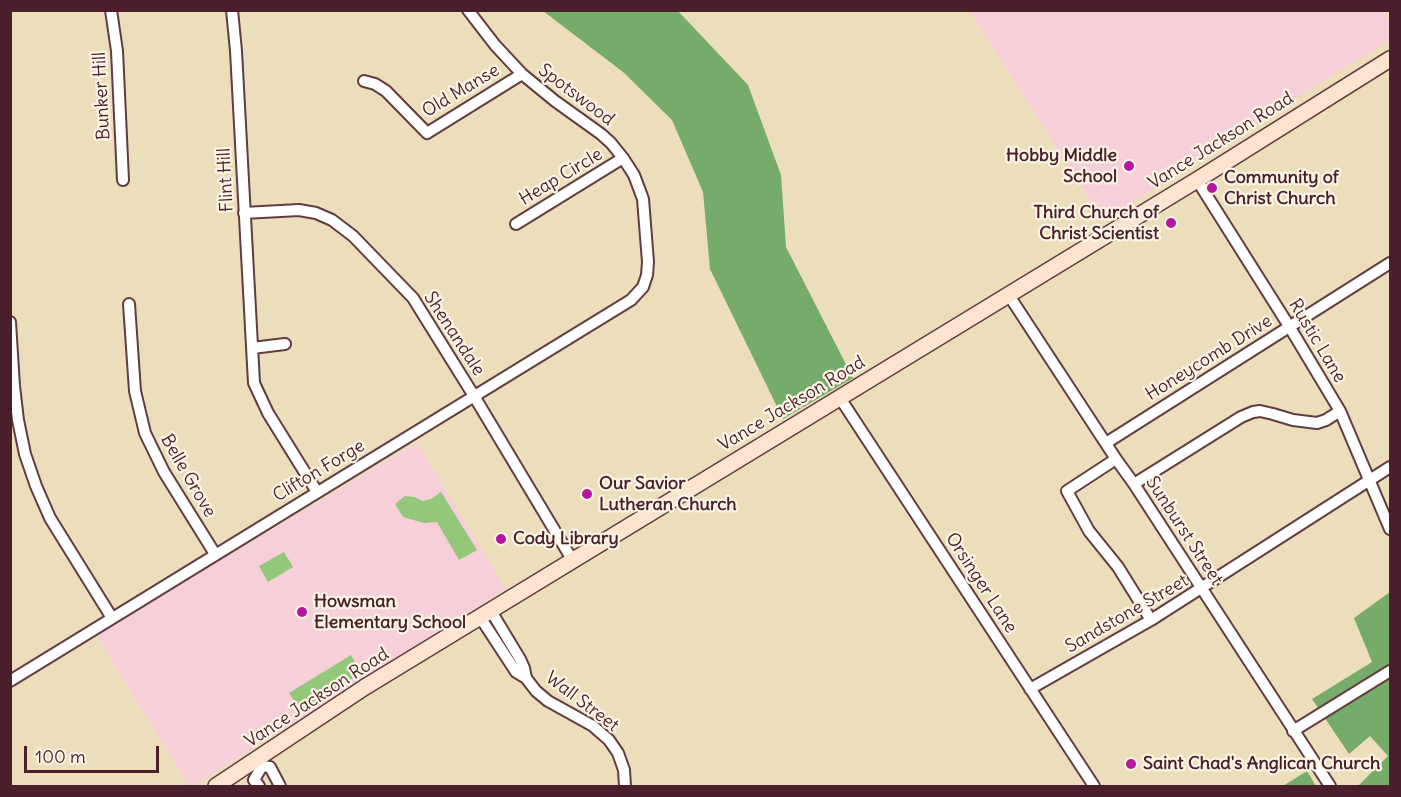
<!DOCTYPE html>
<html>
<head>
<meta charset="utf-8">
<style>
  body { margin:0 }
  #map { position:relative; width:1401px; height:797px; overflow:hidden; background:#ecdebb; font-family:Delius,sans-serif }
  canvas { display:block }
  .frame { position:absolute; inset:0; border:12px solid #4a1f2b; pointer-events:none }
  .scale { position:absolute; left:24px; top:746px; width:135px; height:27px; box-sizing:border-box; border:3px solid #4a1f2b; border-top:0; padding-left:8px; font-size:18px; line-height:21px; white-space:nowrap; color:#4a1f2b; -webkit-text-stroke:4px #fcf5e5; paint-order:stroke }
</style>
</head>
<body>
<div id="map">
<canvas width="1401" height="797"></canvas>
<div class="frame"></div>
<div class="scale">100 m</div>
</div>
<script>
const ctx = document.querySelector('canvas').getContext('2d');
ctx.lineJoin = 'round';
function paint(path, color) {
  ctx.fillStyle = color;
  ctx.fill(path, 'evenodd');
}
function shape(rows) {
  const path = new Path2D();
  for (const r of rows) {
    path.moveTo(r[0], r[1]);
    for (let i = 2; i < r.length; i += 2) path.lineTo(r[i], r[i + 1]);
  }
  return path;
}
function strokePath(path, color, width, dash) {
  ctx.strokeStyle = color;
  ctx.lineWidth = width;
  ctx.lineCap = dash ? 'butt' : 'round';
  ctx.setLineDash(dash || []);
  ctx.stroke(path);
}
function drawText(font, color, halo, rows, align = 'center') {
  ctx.font = font + ' Delius,sans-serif';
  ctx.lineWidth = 4.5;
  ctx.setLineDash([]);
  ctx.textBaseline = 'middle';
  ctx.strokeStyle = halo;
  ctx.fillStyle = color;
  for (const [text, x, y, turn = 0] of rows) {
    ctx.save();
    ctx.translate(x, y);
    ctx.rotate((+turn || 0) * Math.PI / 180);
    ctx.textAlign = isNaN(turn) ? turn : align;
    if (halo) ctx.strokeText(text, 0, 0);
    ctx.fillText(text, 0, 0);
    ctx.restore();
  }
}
paint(shape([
  [970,11,1383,11,1390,22,1390,33,1389,41,1276,110,1103,221],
  [417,443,506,589,193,786,189,786,96,635]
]), '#f6cfd9');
paint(shape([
  [441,492,477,550,459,560,437,522,424,523,403,517,395,504,405,496,414,497,423,501,431,499],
  [284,552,293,567,268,582,259,566],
  [351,655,361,673,300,710,289,693]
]), '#93c779');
paint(shape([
  [543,11,678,11,748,85,781,175,786,247,853,378,783,419,710,269,703,192,672,120,623,72],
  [1390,592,1390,786,1358,786,1388,756,1370,736,1349,754,1312,699,1372,662,1354,618],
  [1307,771,1316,786,1283,786]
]), '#76ac69');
const street = shape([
  [111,10,117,51,123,180],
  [232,10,236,51,254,383,268,413,317,492],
  [364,81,375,84,386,91,427,133,522,74],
  [1197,180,1289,326,1340,411,1390,529],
  [244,213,299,210,316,213,332,220,353,236,413,298,474,396,573,561],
  [516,224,623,158],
  [1008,294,1116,459,1134,484,1330,786],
  [129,304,135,391,145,433,164,472,215,554],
  [10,322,14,386,18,420,25,454,36,486,50,518,112,618],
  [252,348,285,344],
  [840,398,1094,786],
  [1106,443,1390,263],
  [1116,459,1067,491,1089,531,1118,567,1151,620],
  [1134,484,1241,417,1253,412,1260,411,1273,414,1293,420,1317,423,1326,420,1340,411],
  [491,611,520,659,524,668,526,678],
  [480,617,516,672,526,678,536,691,548,701,593,726,609,740,618,753,624,770,625,786],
  [10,681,631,300,643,287,647,275,648,262,643,199,634,175,623,158,611,143,601,134,555,101,522,74,495,45,468,10],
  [1030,689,1151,620,1390,467],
  [1293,731,1390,671],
  [258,760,262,766,270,767,280,786],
  [259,786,254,780,262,766]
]);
const secondary = shape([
  [216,786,365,687,1197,180,1390,59]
]);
strokePath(street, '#623c41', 14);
strokePath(secondary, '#623c41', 18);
strokePath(street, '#fff', 10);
strokePath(secondary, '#fde4d1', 15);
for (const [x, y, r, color] of [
  [1129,166,6,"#b5179e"],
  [1212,188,6,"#b5179e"],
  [1171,223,6,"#b5179e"],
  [587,494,6,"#b5179e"],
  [501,539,6,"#b5179e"],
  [302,612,6,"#b5179e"],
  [1131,764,6,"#b5179e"]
]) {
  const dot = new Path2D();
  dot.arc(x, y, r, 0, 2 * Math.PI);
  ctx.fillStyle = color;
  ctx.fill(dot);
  strokePath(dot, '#fcf5e5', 2);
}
drawText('18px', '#4a1f2b', '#fcf5e5', [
  ["Old Manse",461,91,-31],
  ["Spotswood",576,95,37],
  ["Bunker Hill",102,96,-93],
  ["Vance Jackson Road",1221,141,-32],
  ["Heap Circle",561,177,-31],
  ["Flint Hill",226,180,-93],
  ["Shenandale",454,334,57],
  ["Rustic Lane",1317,341,59],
  ["Honeycomb Drive",1209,358,-32],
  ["Vance Jackson Road",792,404,-31],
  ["Clifton Forge",319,471,-31],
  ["Belle Grove",188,476,60],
  ["Sunburst Street",1184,531,57],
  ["Orsinger Lane",981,583,57],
  ["Sandstone Street",1127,614,-30],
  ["Vance Jackson Road",317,698,-33],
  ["Wall Street",582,702,37]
]);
drawText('bold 18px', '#4a1f2b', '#fcf5e5', [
  ["Hobby Middle",1117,156,"right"],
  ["School",1117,177,"right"],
  ["Community of",1224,178],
  ["Christ Church",1224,199],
  ["Third Church of",1159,213,"right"],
  ["Christ Scientist",1159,234,"right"],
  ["Our Savior",599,484],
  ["Lutheran Church",599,505],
  ["Cody Library",513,539],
  ["Howsman",314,602],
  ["Elementary School",314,623],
  ["Saint Chad's Anglican Church",1143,764]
], 'left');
</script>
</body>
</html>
